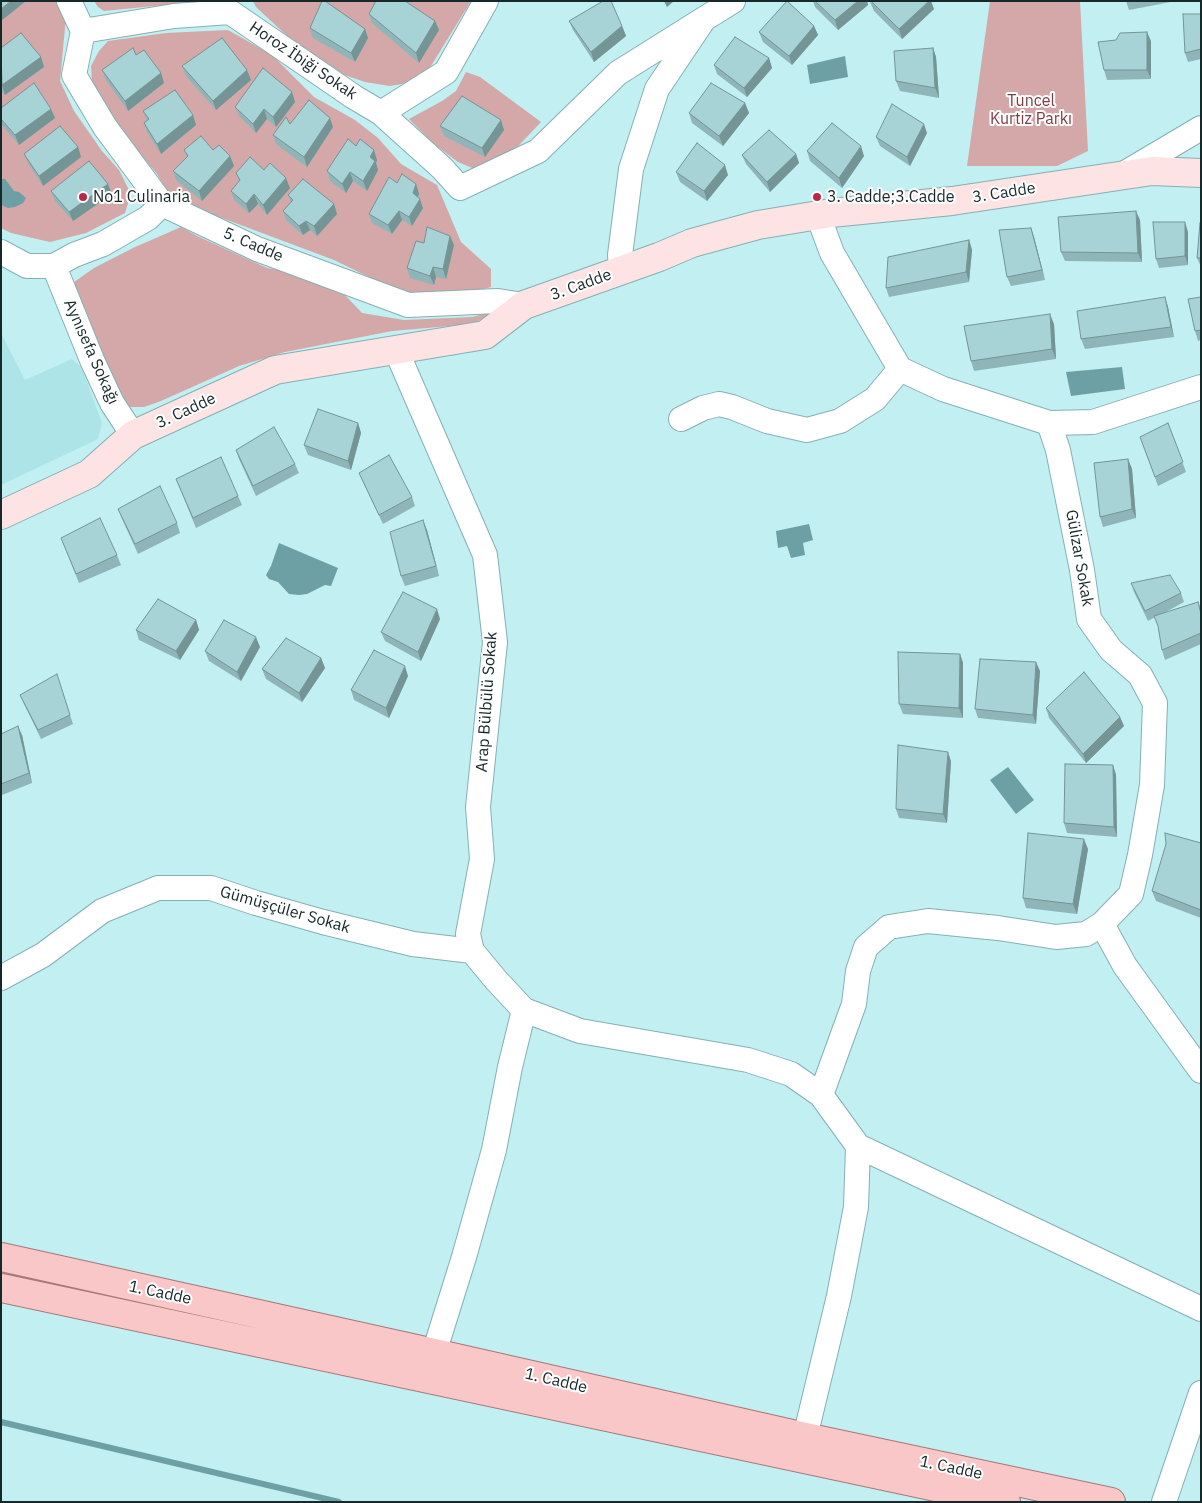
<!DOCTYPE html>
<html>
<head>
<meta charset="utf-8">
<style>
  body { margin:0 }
  #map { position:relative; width:1202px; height:1503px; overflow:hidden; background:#c1eff2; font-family:"IBM Plex Sans",sans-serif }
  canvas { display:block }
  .frame { position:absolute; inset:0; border:2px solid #162829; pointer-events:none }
</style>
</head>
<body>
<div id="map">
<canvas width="1202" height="1503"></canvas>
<div class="frame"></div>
</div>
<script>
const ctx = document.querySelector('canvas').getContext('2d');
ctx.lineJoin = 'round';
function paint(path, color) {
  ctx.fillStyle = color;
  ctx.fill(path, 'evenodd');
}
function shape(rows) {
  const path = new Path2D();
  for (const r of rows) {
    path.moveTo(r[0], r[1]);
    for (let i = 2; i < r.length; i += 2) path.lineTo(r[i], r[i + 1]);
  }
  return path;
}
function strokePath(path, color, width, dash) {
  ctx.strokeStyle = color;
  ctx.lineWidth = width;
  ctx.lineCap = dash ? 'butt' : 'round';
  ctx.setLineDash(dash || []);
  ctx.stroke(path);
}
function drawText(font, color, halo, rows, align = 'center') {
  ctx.font = font + ' "IBM Plex Sans",sans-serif';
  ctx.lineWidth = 4;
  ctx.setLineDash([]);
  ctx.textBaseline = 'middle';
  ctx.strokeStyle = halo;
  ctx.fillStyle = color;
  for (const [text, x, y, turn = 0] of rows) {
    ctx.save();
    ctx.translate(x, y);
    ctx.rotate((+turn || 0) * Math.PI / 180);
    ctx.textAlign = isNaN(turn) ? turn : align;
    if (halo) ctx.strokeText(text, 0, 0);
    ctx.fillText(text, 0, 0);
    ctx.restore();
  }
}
paint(shape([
  [1,333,25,380,72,359,82,368,102,423,98,439,1,485]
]), '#ade4e8');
paint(shape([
  [1,1,58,1,66,17,60,81,74,111,102,151,119,170,131,194,125,213,86,233,50,242,11,233,1,228],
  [94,1,204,1,104,11,98,7],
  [253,1,471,1,426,74,413,82,390,86,365,82,342,74,286,35,256,7],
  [990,1,1080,1,1088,151,1057,166,967,166],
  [228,30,272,55,314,97,355,120,378,138,401,164,437,185,461,242,491,269,491,287,450,298,404,294,334,260,198,209,169,194,157,174,118,127,92,81,91,66,99,51,108,41,166,33],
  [466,72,480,77,541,122,507,158,477,170,458,162,434,144,409,119,442,101,456,91],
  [181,227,197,236,267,268,305,275,343,293,362,313,404,320,473,317,496,310,473,324,392,331,285,352,239,366,161,401,144,407,130,407,120,403,70,285,94,268,133,248]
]), '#d4a7a8');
paint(shape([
  [845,56,848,77,810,84,807,65],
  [1,179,5,179,14,191,19,192,26,198,23,203,15,207,8,208,1,205],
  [1122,367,1125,389,1071,396,1066,372],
  [809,524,813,540,803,543,805,555,791,558,787,546,778,548,776,531],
  [279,543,338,568,331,586,325,585,307,594,299,595,289,594,278,582,269,579,266,575,271,566],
  [1008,767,1034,800,1016,814,990,780]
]), '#6da0a4');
strokePath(shape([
  [1,1422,339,1502]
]), '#6da0a4', 6);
const minor = shape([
  [69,1,83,31,74,75,105,127,162,204],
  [704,19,733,1],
  [83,31,174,16,230,12,354,97,381,113,442,168,460,188,538,151,618,73,704,19,657,89,631,169,620,255,621,270],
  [381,113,446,72,486,1],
  [1125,173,1201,128],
  [818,215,832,253,900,369,943,389,1049,423,1058,450,1082,570,1089,619,1111,650,1140,675,1155,703,1152,785,1140,855,1131,894,1102,924,1086,934,1056,937,998,928,928,921,889,927,866,947,858,971,854,1004,821,1095],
  [1,252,27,266,54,266,74,255,103,244,148,218,162,204,257,249,408,305,498,301,524,305],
  [54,266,92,360,112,403,133,435],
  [396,350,485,555,495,642,478,807,482,859,468,934,472,951,496,980,524,1010,580,1031,748,1060,791,1074,821,1095,858,1146,1201,1309],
  [681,419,703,408,719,404,732,407,767,421,807,430,840,421,875,399,900,369],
  [1049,423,1093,422,1201,387],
  [1102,924,1125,966,1201,1071],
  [1,978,43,955,102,911,158,888,211,888,256,903,323,922,413,944,472,951],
  [434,1353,464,1257,494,1150,510,1067,524,1010],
  [805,1437,839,1296,856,1207,858,1146],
  [1164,1502,1201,1393]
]);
const secondary = shape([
  [1,515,89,474,133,435,275,370,485,335,524,305,659,257,692,243,758,225,831,213,952,201,1152,171,1201,173]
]);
const primary = shape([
  [1,1257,434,1353,805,1437,1111,1502],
  [1,1288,1006,1502]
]);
strokePath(minor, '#85b0b4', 26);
strokePath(secondary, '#85b0b4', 30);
strokePath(primary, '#a8777a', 30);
strokePath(minor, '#fff', 24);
strokePath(secondary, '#fde3e4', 28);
strokePath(primary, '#fac7c9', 28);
paint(shape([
  [813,1,867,1,868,5,838,30,815,7],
  [1126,1,1176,1,1129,10],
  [870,2,934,9,902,39,874,11],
  [369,14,435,21,439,30,419,63,372,23],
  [1201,14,1201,59,1188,62,1185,53],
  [569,21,622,26,626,36,594,62,573,30],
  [814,26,818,35,792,65,763,42,759,32],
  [310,28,365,29,368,38,355,62,313,38],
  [1116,40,1151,41,1151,79,1107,80,1104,70],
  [1,48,41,57,44,67,5,95,1,90],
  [933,48,936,57,939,98,900,91,896,81],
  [136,55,161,73,164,83,128,111,106,80,102,70],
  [769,58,772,68,747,97,717,74,714,65],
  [182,66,251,80,216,110,186,76],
  [292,92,295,102,276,127,267,119,256,133,239,116,235,107],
  [745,103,749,113,723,146,692,123,689,113],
  [1,108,55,118,19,145,1,124],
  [143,111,193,115,196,125,161,154,147,132,144,123,147,120],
  [290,124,333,127,307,167,276,144,273,135],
  [440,126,504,130,485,157,444,136],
  [927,133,910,166,880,146,876,137],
  [356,146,377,160,376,163,378,170,367,191,353,181,346,193,330,181,327,171],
  [78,147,81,157,43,186,28,163,24,154],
  [184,150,213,150,230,156,234,166,202,201,176,180,173,171,187,157],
  [807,151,864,156,842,188,810,161],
  [796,154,799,163,770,192,746,164,742,155],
  [264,170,290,188,267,215,258,204,249,213,234,200,231,191,239,181,236,173],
  [676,172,728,175,707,201,680,182],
  [397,183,416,184,419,194,418,197,423,208,412,226,402,220,392,234,372,223,369,214],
  [51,191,112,194,73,221,55,201],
  [288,195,334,204,337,214,317,236,310,230,303,235,286,220,283,211,291,202],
  [1140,220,1142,262,1065,261,1061,252],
  [1201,223,1201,267,1197,258],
  [1031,228,1034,237,1045,280,1011,286,1007,277],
  [1188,232,1188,265,1159,268,1156,259],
  [969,240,972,250,969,282,889,297,886,288],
  [424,243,454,245,446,279,436,277,434,285,410,278,407,268],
  [1165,297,1168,307,1174,337,1085,349,1081,339],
  [1201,297,1201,340,1198,341,1195,331],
  [1054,324,1056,359,974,371,971,361],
  [358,423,361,433,351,470,308,455,304,445],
  [1168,423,1186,472,1158,486,1140,437],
  [236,450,295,464,299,473,256,496,239,459],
  [1128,459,1132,469,1136,518,1103,527,1100,517],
  [359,473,412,497,415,506,383,524,363,482],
  [176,479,238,496,242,505,196,528],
  [118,509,177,523,180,533,138,554,122,519],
  [427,530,439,576,405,586,401,576],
  [61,538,117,555,121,565,79,583],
  [1131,583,1181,593,1184,602,1164,613,1198,602,1201,608,1201,644,1165,660,1162,650,1158,626,1155,617,1148,621,1134,592],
  [440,619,421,661,385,641,381,632],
  [196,620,199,630,180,660,139,640,136,630],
  [260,647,241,681,209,661,205,651],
  [960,654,963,663,963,718,903,714,899,704],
  [321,658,325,668,302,702,266,679,262,669],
  [1040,671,1036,724,978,718,975,709],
  [408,676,389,718,354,700,351,690],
  [60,684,73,724,41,739,24,704,20,695],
  [1046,708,1120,717,1124,726,1086,763,1049,718],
  [1,734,22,735,32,783,2,795,1,793],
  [951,761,947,823,899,818,896,809],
  [1113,765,1116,775,1117,837,1067,833,1064,823],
  [1201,843,1201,918,1156,901,1152,891],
  [1088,849,1077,914,1026,908,1023,898]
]), '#90b5b9');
paint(shape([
  [11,1,26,1,1,21,1,9],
  [664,1,674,1,667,7],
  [858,1,867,1,868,5,838,30,835,20],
  [929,1,931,1,934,9,902,39,899,29],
  [435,21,439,30,419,63,416,53],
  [622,26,626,36,594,62,591,52],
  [814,26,818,35,792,65,789,56],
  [365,29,368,38,355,62,351,53],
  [1147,32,1151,41,1151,79,1147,70],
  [933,48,936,57,939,98,935,88],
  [41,57,44,67,5,95,2,85],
  [769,58,772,68,747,97,744,88],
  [247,70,251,80,216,110,213,101],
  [161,73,164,83,128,111,125,101],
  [292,92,295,102,276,127,273,117],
  [745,103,749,113,723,146,719,136],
  [51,109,55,118,19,145,15,135],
  [264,109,267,119,256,133,253,124],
  [193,115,196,125,161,154,157,144],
  [330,118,333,127,307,167,304,157],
  [501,120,504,130,485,157,482,148],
  [924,124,927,133,910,166,907,157],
  [861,146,864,156,842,188,839,178],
  [78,147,81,157,43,186,39,176],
  [374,150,377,160,376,163,378,170,367,191,363,181,370,157],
  [796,154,799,163,770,192,767,182],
  [230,156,234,166,202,201,199,191],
  [725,165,728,175,707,201,704,191],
  [350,172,353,181,346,193,342,184],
  [286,178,290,188,267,215,263,205],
  [108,184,112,194,73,221,69,212],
  [416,184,419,194,416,202,413,193],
  [254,194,258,204,249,213,246,204],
  [420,199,423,208,412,226,409,217],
  [334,204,337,214,317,236,314,226],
  [399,211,402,220,392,234,388,225],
  [1136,211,1140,220,1142,262,1138,253],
  [306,221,310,230,303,235,299,226],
  [1185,222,1188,232,1188,265,1185,256],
  [1031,228,1034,237,1045,280,1042,270],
  [450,236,454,245,446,279,443,269],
  [969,240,972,250,969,282,966,272],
  [433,267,436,277,434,285,430,276],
  [1165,297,1168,307,1174,337,1171,327],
  [1050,314,1054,324,1056,359,1052,349],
  [358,423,361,433,351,470,348,461],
  [1128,459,1132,469,1136,518,1132,509],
  [423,520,427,530,439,576,436,566],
  [437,609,440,619,421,661,418,652],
  [196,620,199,630,180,660,176,651],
  [256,637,260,647,241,681,237,672],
  [960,654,963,663,963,718,959,708],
  [321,658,325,668,302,702,299,693],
  [1036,662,1040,671,1036,724,1033,715],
  [405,666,408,676,389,718,386,708],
  [1120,717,1124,726,1086,763,1083,754],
  [18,726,22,735,32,783,29,773],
  [948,752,951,761,947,823,943,814],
  [1113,765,1116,775,1117,837,1114,827],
  [1084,839,1088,849,1077,914,1073,904]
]), '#759496');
const building = shape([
  [1,1,11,1,1,9,1,1],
  [322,1,325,1,365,29,351,53,310,28,322,1],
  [376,1,405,1,435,21,416,53,369,14,376,1],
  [603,1,611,1,622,26,591,52,569,21,603,1],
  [787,1,814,26,789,56,759,32,787,1],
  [815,1,858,1,835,20,815,1],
  [871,1,929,1,899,29,871,1],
  [1183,14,1201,14,1201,49,1185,53,1183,14],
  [1147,32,1147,70,1104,70,1098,42,1116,40,1120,33,1147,32],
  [21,33,41,57,2,85,1,48,21,33],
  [735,37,769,58,744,88,714,65,735,37],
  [222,38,247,70,213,101,182,66,222,38],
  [133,48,136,55,144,50,161,73,125,101,102,70,133,48],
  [933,48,935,88,896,81,894,51,933,48],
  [263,68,292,92,273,117,264,109,253,124,235,107,263,68],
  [34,83,51,109,15,135,1,119,1,108,34,83],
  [711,83,745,103,719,136,689,113,711,83],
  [175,90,193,115,157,144,144,123,149,119,143,111,175,90],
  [462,96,501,120,482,148,440,126,462,96],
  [309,100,330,118,304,157,273,135,286,117,290,124,309,100],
  [892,104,924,124,907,157,876,137,892,104],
  [832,123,861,146,839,178,807,151,832,123],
  [60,126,78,147,39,176,24,154,60,126],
  [769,130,796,154,767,182,742,155,769,130],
  [201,136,213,150,219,145,230,156,199,191,173,171,188,156,184,150,201,136],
  [348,139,356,146,360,139,374,150,370,157,375,161,363,181,350,172,342,184,327,171,348,139],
  [697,143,725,165,704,191,676,172,697,143],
  [250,157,264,170,270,163,286,178,263,205,254,194,246,204,231,191,240,180,236,173,250,157],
  [89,161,108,184,69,212,51,191,89,161],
  [402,174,416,184,413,193,420,199,409,217,399,211,388,225,369,214,389,177,397,183,402,174],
  [303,179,334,204,314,226,306,221,299,226,283,211,293,200,288,195,303,179],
  [1136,211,1138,253,1061,252,1058,217,1136,211],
  [1153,222,1185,222,1185,256,1156,259,1153,222],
  [1200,223,1201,223,1201,258,1197,258,1200,223],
  [427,227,450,236,443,269,433,267,430,276,407,268,416,241,424,243,427,227],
  [1031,228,1042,270,1007,277,999,230,1031,228],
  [969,240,966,272,886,288,888,257,969,240],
  [1165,297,1171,327,1081,339,1077,311,1165,297],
  [1201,297,1201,330,1195,331,1188,299,1201,297],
  [1050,314,1052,349,971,361,964,326,1050,314],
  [318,409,358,423,348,461,304,445,318,409],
  [1168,423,1183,462,1155,477,1140,437,1168,423],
  [274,427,295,464,253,486,236,450,274,427],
  [389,455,412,497,379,515,359,473,389,455],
  [221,457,238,496,193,518,176,479,221,457],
  [1128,459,1132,509,1100,517,1094,463,1128,459],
  [160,486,177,523,135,544,118,509,160,486],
  [100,518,117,555,76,574,61,538,100,518],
  [423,520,436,566,401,576,390,532,423,520],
  [1170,575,1181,593,1145,611,1131,583,1170,575],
  [403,592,437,609,418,652,381,632,403,592],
  [158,599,196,620,176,651,136,630,158,599],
  [1198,602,1201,614,1201,633,1162,650,1158,626,1154,616,1198,602],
  [224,620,256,637,237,672,205,651,224,620],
  [286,638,321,658,299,693,262,669,286,638],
  [374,650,405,666,386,708,351,690,374,650],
  [898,652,960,654,959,708,899,704,898,652],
  [980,659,1036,662,1033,715,975,709,980,659],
  [1084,672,1120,717,1083,754,1046,708,1084,672],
  [57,674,70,715,38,730,20,695,57,674],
  [18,726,29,773,1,784,1,734,18,726],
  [898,745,948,752,943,814,896,809,898,745],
  [1065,764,1113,765,1114,827,1064,823,1065,764],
  [1028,833,1084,839,1073,904,1023,898,1028,833],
  [1165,833,1201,843,1201,910,1152,891,1166,844,1165,833]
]);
paint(building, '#a7d3d7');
strokePath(building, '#759496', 1);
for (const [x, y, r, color] of [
  [83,197,5,"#ba2944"],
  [817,197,5,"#ba2944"]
]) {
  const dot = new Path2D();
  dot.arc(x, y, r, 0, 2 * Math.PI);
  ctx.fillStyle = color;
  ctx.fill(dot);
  strokePath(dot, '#fff', 2);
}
drawText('16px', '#162829', '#fff', [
  ["Horoz İbiği Sokak",303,61,34],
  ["3. Cadde",1004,193,-9],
  ["5. Cadde",253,245,23],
  ["3. Cadde",581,285,-20],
  ["Aynısefa Sokağı",91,352,66],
  ["3. Cadde",186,411,-25],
  ["Gülizar Sokak",1079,558,80],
  ["Arap Bülbülü Sokak",487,702,-86],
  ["Gümüşçüler Sokak",285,910,16],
  ["1. Cadde",160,1293,12],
  ["1. Cadde",556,1381,13],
  ["1. Cadde",951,1468,12]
]);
drawText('16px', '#7b3e43', '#fff', [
  ["Tuncel",1031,101],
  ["Kurtiz Parkı",1031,119]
]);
drawText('16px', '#162829', '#fff', [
  ["No1 Culinaria",93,197],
  ["3. Cadde;3.Cadde",827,197]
], 'left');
</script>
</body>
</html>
